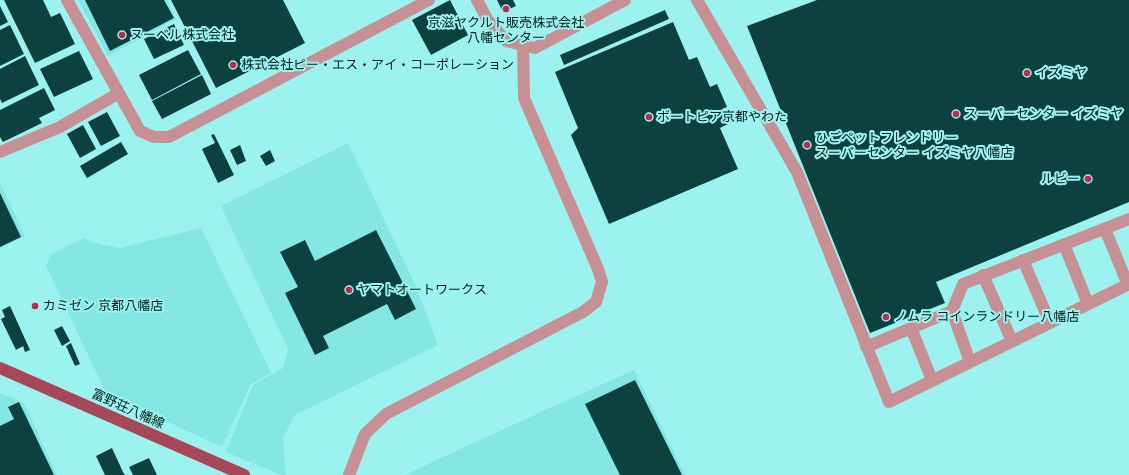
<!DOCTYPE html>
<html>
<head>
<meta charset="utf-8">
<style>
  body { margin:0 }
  canvas { display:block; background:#9bf2ee }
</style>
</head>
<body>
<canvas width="1129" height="475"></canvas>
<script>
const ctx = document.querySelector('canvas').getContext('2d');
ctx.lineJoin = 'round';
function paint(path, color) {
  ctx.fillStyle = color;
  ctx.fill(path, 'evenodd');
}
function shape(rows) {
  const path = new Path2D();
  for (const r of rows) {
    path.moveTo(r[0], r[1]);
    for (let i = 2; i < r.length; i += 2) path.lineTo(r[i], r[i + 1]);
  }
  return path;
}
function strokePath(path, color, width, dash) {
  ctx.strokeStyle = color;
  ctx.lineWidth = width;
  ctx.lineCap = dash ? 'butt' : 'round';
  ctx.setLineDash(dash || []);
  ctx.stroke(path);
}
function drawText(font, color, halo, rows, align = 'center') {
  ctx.font = font + ' "Playfair Display","Noto Sans JP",serif';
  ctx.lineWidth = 4;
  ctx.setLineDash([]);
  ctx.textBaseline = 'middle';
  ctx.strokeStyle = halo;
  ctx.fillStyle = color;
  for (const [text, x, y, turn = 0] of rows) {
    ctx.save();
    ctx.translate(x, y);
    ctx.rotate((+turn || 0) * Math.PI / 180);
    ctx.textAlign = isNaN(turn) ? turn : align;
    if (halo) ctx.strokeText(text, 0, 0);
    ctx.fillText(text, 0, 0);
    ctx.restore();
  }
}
paint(shape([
  [78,0,167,0,176,19,108,56],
  [348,143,417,289,438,345,295,415,283,438,286,475,282,475,226,452,253,385,283,368,288,349,221,206],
  [0,183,25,236,0,248],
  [201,228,271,373,251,384,222,447,106,393,46,266,52,254,84,238,94,243,120,248],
  [634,370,685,475,405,475,471,444],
  [0,393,24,403,57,475,0,475]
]), '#84e7e3');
paint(shape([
  [4,0,43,0,51,17,60,13,75,44,35,63],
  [85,0,164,0,174,18,110,51],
  [171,0,283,0,305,43,216,88],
  [450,0,468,35,431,55,412,20],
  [497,0,513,0,516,6,503,12],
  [817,0,1129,0,1129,202,936,282,945,303,870,333,747,26],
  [0,6,8,22,0,26],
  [665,10,669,19,564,65,560,55],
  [673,22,689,60,697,57,710,87,717,84,727,107,722,109,728,124,720,128,738,169,609,224,571,135,578,128,555,72],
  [174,24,184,45,154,59,144,39],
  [10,25,24,54,0,66,0,30],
  [188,50,201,74,152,100,139,75],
  [79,51,93,79,54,97,40,69],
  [25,56,39,85,2,103,0,99,0,69],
  [202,75,211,94,162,119,152,101],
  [44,88,55,110,39,118,42,123,3,142,0,137,0,110],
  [107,112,120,136,101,146,88,122],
  [83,125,96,149,80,158,67,134],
  [214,134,234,175,218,183,202,149,215,143,211,135],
  [121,142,128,154,87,178,80,166],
  [240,145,246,161,237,165,230,150],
  [270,150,275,161,266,166,260,156],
  [0,193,21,237,0,247],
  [376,230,416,309,395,320,387,304,323,336,329,348,315,355,285,293,298,287,280,252,305,240,315,261],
  [10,306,30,350,25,352,23,346,16,350,1,319,5,317,2,310],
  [62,326,70,341,62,346,54,330],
  [71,343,80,364,75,366,66,346],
  [635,380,682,475,620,475,585,404],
  [19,402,54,475,0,475,0,426,14,419,8,407],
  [112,448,123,472,125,475,105,475,96,456],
  [149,458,157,475,133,475,129,467]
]), '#0c413f');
strokePath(shape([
  [67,0,140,131,154,137,169,137,429,0],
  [477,0,487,19,506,41,535,48,625,0],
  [697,0,797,172,889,402,1129,284],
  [0,152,60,127,119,93],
  [1105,229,1128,285],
  [1064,244,1088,304],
  [1023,260,1050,323],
  [983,275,1012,341],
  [952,311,970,362],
  [911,328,932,380],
  [866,347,952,311,963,284,1129,219],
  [349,475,365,434,386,414,583,312,596,302,602,282,598,269,524,98,523,45]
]), '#c69095', 12);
strokePath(shape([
  [0,368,244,475]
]), '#a74858', 12);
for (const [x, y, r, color] of [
  [506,9,4,"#bb2b4e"],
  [122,35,4,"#bb2b4e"],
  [233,65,4,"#bb2b4e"],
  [1027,73,4,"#bb2b4e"],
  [956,114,4,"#bb2b4e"],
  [649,117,4,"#bb2b4e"],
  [807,145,4,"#bb2b4e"],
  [1088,179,4,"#bb2b4e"],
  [349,290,4,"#bb2b4e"],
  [35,306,4,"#bb2b4e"],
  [886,317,4,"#bb2b4e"]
]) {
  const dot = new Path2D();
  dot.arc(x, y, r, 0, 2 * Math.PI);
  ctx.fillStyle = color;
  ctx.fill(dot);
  strokePath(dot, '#9bf2ee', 1.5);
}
drawText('13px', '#021d1c', '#9bf2ee', [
  ["京滋ヤクルト販売株式会社",506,23,"center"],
  ["八幡センター",506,38,"center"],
  ["ヌーベル株式会社",130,35],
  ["株式会社ピー・エス・アイ・コーポレーション",241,65],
  ["イズミヤ",1035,73],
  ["スーパーセンター イズミヤ",964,114],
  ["ボートピア京都やわた",657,117],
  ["ひごペットフレンドリー",815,138],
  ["スーパーセンター イズミヤ八幡店",815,153],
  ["ルビー",1080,179,"right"],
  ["ヤマトオートワークス",357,290],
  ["カミゼン 京都八幡店",43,306],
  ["ノムラ コインランドリー八幡店",894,317]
], 'left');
drawText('13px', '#021d1c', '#9bf2ee', [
  ["富野荘八幡線",128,409,24]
]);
</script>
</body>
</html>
